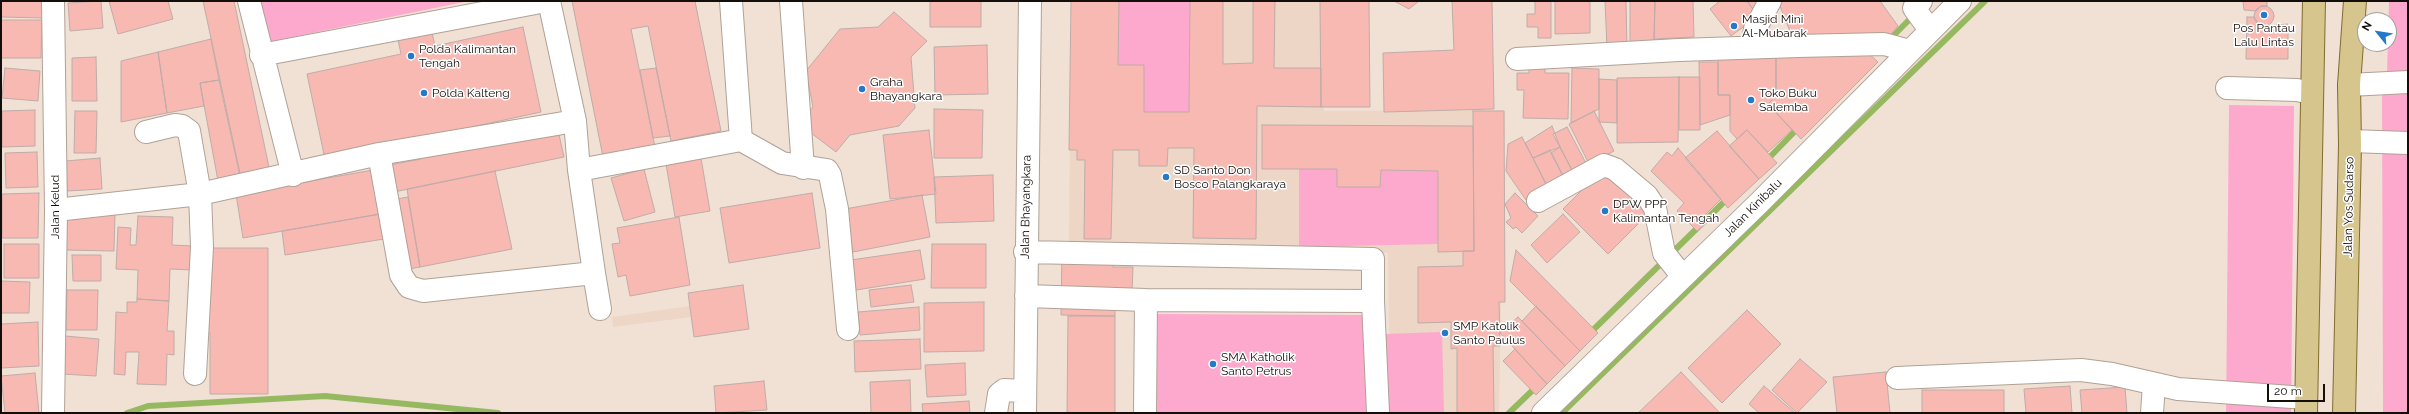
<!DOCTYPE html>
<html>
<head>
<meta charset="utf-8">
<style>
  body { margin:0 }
  #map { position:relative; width:2409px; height:414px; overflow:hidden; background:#f1e1d5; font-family:Raleway,sans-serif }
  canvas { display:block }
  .frame { position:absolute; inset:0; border:2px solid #140e0b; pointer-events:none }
  .north { position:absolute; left:2357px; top:12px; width:40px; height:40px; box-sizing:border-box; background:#fff; border:1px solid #a19f9d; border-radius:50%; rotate:300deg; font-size:11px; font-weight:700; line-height:16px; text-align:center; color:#140e0b }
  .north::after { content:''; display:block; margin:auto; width:14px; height:18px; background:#2579c7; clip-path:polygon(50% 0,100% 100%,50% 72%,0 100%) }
  .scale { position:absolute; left:2267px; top:384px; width:58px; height:18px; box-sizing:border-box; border:2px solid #140e0b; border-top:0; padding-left:5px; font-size:12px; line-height:14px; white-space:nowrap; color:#140e0b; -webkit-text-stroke:3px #fff; paint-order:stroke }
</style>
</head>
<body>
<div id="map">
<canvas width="2409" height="414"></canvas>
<div class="frame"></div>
<div class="north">N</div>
<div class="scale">20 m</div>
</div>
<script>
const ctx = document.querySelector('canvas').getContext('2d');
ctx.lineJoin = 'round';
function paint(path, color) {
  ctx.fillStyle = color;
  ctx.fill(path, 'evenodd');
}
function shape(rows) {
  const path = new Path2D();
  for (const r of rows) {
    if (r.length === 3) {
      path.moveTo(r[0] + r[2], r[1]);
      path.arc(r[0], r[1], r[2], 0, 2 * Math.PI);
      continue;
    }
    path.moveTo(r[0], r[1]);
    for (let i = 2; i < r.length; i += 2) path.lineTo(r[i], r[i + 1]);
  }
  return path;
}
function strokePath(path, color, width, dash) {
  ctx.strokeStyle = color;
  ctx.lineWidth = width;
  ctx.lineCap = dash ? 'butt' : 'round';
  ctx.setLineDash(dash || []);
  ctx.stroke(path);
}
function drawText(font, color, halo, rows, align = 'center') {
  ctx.font = font + ' Raleway,sans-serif';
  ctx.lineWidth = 3;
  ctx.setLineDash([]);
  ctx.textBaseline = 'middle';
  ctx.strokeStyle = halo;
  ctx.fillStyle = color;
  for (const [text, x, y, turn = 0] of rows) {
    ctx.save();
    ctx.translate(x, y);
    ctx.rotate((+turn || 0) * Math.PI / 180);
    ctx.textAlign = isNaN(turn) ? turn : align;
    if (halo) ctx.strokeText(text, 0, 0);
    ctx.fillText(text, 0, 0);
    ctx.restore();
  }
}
paint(shape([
  [1071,1,1326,1,1324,111,1505,110,1499,413,1390,413,1388,253,1261,246,1069,243],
  [690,306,691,317,613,327,612,317]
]), '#edd6c5');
paint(shape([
  [259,1,469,1,268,42],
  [1119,1,1190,1,1189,112,1144,112,1144,65,1118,65],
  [2389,1,2408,1,2408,75,2387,75],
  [2382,92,2408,92,2408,413,2383,413],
  [2229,105,2294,106,2291,413,2226,413],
  [1299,169,1337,169,1337,187,1380,187,1381,170,1438,171,1438,244,1299,247],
  [1154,314,1369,315,1374,413,1154,413],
  [1442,332,1444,413,1387,413,1385,334]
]), '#fda9cd');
strokePath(shape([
  [1892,37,1908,21],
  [1765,162,1799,127],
  [1589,334,1728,198],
  [127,413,148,406,325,396,498,413],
  [1509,413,1537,386],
  [1562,413,1985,1]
]), '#96b960', 6);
const building = shape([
  [1,1,44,1,44,18,1,17,1,1],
  [101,1,103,28,70,31,68,3,101,1],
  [109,1,168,1,173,19,118,34,109,1],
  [203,1,234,1,270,172,241,178,203,1],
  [572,1,695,1,721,131,671,141,648,26,631,29,655,147,603,157,572,1],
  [930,1,981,1,981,27,930,27,930,1],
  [1071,1,1119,1,1118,65,1144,65,1144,112,1189,112,1190,1,1223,1,1223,64,1253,63,1253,1,1275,1,1274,68,1321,68,1321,107,1257,106,1256,239,1193,238,1194,148,1168,148,1167,166,1139,166,1139,150,1113,150,1111,239,1084,239,1085,160,1077,160,1077,150,1069,150,1071,1],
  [1320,1,1369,1,1370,107,1321,107,1320,1],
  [1394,1,1419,1,1409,9,1394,1],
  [1452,1,1492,1,1494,109,1384,112,1383,53,1454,50,1452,1],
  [1535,1,1551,1,1551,38,1538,38,1538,27,1527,27,1527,14,1535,14,1535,1],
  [1555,1,1590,1,1590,33,1555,34,1555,1],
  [1605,1,1626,1,1627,47,1607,48,1605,1],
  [1630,1,1655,1,1654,43,1630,43,1630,1],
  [1655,1,1693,1,1694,37,1654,39,1655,1],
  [1720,1,1747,1,1758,16,1731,36,1710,9,1720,1],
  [1747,1,1768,1,1756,13,1747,1],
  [1778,1,1880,1,1898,26,1887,39,1793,39,1778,1],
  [2243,1,2267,1,2267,6,2261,6,2256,11,2244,10,2243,1],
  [2264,16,10],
  [894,12,927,41,911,57,915,108,899,126,850,135,836,152,798,123,813,107,806,71,840,29,878,27,894,12],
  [2247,17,2254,17,2259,25,2264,26,2288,24,2288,59,2246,59,2247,17],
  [1,20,42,20,41,58,1,58,1,20],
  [523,27,541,112,325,159,307,74,401,54,397,35,431,28,435,46,523,27],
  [211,39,219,80,200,83,204,106,167,113,158,52,211,39],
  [987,45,988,94,935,95,934,47,987,45],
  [1866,51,1878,62,1801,139,1768,104,1776,96,1776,54,1866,51],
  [158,52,167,113,121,122,121,61,158,52],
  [1718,54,1776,54,1776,96,1768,104,1792,130,1768,152,1747,130,1737,139,1730,131,1730,95,1718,95,1718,54],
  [96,57,97,101,72,101,72,58,96,57],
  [1699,62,1718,62,1718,95,1730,95,1730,115,1700,125,1699,62],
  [1529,66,1545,67,1545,73,1569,73,1568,119,1523,118,1524,90,1517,90,1517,73,1529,73,1529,66],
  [5,68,40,71,38,101,2,98,5,68],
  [656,68,670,136,653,138,640,70,656,68],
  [1572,68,1599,69,1599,109,1571,123,1572,68],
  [1679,77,1700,77,1700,130,1679,130,1679,77],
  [1679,77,1678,142,1617,143,1617,78,1679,77],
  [1599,79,1617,80,1617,123,1599,122,1599,79],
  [219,80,240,176,218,181,200,83,219,80],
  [934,109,983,110,982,158,934,158,934,109],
  [35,110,35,146,2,147,2,111,35,110],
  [75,111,97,111,96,153,74,153,75,111],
  [1473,111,1504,111,1505,302,1499,302,1500,346,1493,346,1494,413,1457,413,1457,348,1451,349,1451,322,1418,323,1418,267,1463,266,1463,251,1474,251,1473,111],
  [1594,111,1614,151,1589,164,1569,124,1594,111],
  [1262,125,1473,126,1474,251,1438,252,1438,171,1381,170,1380,187,1337,187,1337,169,1262,169,1262,125],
  [1552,126,1560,147,1533,158,1525,143,1552,126],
  [1567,127,1588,167,1574,174,1553,134,1567,127],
  [558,130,564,157,394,192,389,165,421,159,419,149,558,130],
  [929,130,936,194,890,199,883,135,929,130],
  [1747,130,1777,163,1759,179,1729,146,1747,130],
  [1717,131,1759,179,1728,208,1685,158,1717,131],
  [1522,137,1548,188,1526,200,1506,171,1508,144,1522,137],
  [1560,147,1574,174,1565,180,1551,153,1560,147],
  [1678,148,1721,199,1702,218,1708,222,1697,231,1677,211,1684,203,1651,171,1667,152,1672,156,1678,148],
  [1550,150,1565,180,1548,188,1533,158,1550,150],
  [37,152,38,187,6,188,5,153,37,152],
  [700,152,710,211,675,217,665,158,700,152],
  [100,158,102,189,67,191,66,161,100,158],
  [644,169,655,212,624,221,611,178,644,169],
  [1603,169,1648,214,1608,254,1563,209,1603,169],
  [373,170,380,214,243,238,236,194,373,170],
  [495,171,512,249,420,267,407,189,495,171],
  [993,175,994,221,936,223,934,177,993,175],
  [39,193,38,238,2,238,2,194,39,193],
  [812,193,820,248,729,263,720,208,812,193],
  [1515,193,1538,216,1522,233,1516,227,1513,229,1506,222,1511,218,1505,204,1515,193],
  [922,195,930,237,853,252,845,209,922,195],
  [408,197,420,267,404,270,391,200,408,197],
  [66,213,115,214,114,251,65,250,66,213],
  [380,214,384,239,285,255,282,231,380,214],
  [1563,214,1580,232,1547,263,1531,245,1563,214],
  [138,216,173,217,172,245,193,246,192,270,170,269,169,301,137,299,138,270,116,269,118,227,131,228,130,245,136,245,138,216],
  [679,217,690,285,630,296,626,275,618,277,612,244,620,243,617,228,679,217],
  [4,244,39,244,39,278,4,278,4,244],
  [932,244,986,244,986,288,931,288,932,244],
  [1062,247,1113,247,1113,267,1133,267,1132,291,1115,291,1115,316,1061,315,1062,247],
  [210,248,268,248,268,394,210,394,210,333,203,334,210,248],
  [920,250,925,279,856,290,851,260,920,250],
  [1516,250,1598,333,1580,351,1510,281,1516,250],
  [72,255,101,255,101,281,73,281,72,255],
  [1,281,30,282,29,313,1,313,1,281],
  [743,285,749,329,694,337,688,293,743,285],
  [911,285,914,302,871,307,869,290,911,285],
  [67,290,98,290,97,330,66,330,67,290],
  [137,299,169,301,167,331,174,331,174,355,167,354,166,385,137,384,139,352,126,352,125,375,114,374,116,312,127,313,127,302,137,302,137,299],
  [984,302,984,351,924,352,924,303,984,302],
  [1536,306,1580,351,1565,366,1522,321,1536,306],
  [919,307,920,330,860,335,858,312,919,307],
  [1747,310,1781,344,1722,403,1688,368,1747,310],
  [1068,316,1115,316,1115,413,1067,413,1068,316],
  [1518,317,1565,366,1547,384,1500,333,1518,317],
  [38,322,39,366,1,368,1,324,38,322],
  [65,336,99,339,96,376,62,374,65,336],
  [920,339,921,369,855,372,854,341,920,339],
  [1515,349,1547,384,1536,395,1503,361,1515,349],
  [1800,359,1827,382,1797,413,1772,390,1800,359],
  [965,363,966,395,927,397,925,365,965,363],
  [1681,372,1720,413,1638,413,1681,372],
  [1886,372,1890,413,1837,413,1833,377,1886,372],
  [35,373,39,413,5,413,1,376,35,373],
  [910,380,911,413,871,413,870,382,910,380],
  [764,381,767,410,716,413,714,386,764,381],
  [1764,386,1795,413,1759,413,1749,404,1764,386],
  [2070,386,2072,413,2026,413,2024,389,2070,386],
  [2125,387,2127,413,2082,413,2080,390,2125,387],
  [1922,390,2004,390,2004,413,1922,413,1922,390],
  [969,401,970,413,923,413,922,404,969,401]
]);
paint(building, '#f8b9b2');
strokePath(building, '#bfaba8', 1);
const minor = shape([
  [53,1,56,210,53,413],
  [249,1,293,175],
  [731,1,741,140],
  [791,1,803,168],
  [1921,1,1914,8,1930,30],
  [1752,47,1755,29,1770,1],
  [261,55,546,1],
  [1517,59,1679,50,1798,46,1884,44,1910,51],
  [2349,85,2408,82],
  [2227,88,2297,90,2311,93],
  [146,132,175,125,182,126,189,131,200,194,202,247,195,374],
  [2350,141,2408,143],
  [379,154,401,275,409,287,423,291,594,273,579,170,575,121],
  [579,170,741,140,782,163,827,170,830,175,837,209,848,329],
  [1538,201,1604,165,1615,169,1647,196,1655,208,1664,253,1683,277],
  [56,210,200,194,379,154,575,121,549,1],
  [1025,252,1373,259,1373,301,1146,300,1026,296],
  [594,273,600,309],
  [1373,301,1378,413],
  [1897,378,2081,370,2112,374,2178,389,2306,398],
  [996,413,999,394,1004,390,1025,391],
  [1025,413,1030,1],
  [1145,413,1146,300],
  [1543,413,1759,203,1960,1],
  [2152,413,2154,384]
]);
const major = shape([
  [2306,413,2314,1],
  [2344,413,2350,145,2349,85,2355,1]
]);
strokePath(minor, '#b0a196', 24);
strokePath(major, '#806c2d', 24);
strokePath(minor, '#fff', 22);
strokePath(major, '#d6c58c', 22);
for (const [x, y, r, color] of [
  [2264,15,4,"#2579c7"],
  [1734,26,4,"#2579c7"],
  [411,56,4,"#2579c7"],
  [862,89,4,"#2579c7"],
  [424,93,4,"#2579c7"],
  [1751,100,4,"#2579c7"],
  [1166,177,4,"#2579c7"],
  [1605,211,4,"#2579c7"],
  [1445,333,4,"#2579c7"],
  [1213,364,4,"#2579c7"]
]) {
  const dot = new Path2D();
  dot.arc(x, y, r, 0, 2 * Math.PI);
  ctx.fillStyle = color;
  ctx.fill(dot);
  strokePath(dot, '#fff', 1.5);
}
drawText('12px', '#140e0b', '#fff', [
  ["Masjid Mini",1742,19],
  ["Al-Mubarak",1742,33],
  ["Pos Pantau",2264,28,"center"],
  ["Lalu Lintas",2264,42,"center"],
  ["Polda Kalimantan",419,49],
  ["Tengah",419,63],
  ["Graha",870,82],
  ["Bhayangkara",870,96],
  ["Polda Kalteng",432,93],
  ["Toko Buku",1759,93],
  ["Salemba",1759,107],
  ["SD Santo Don",1174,170],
  ["Bosco Palangkaraya",1174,184],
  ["DPW PPP",1613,204],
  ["Kalimantan Tengah",1613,218],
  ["SMP Katolik",1453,326],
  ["Santo Paulus",1453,340],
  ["SMA Katholik",1221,357],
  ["Santo Petrus",1221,371]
], 'left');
drawText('12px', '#140e0b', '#fff', [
  ["Jalan Kelud",55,207,-90],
  ["Jalan Bhayangkara",1026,207,-89],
  ["Jalan Yos Sudarso",2349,207,-89],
  ["Jalan Kinibalu",1753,208,-45]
]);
</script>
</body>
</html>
